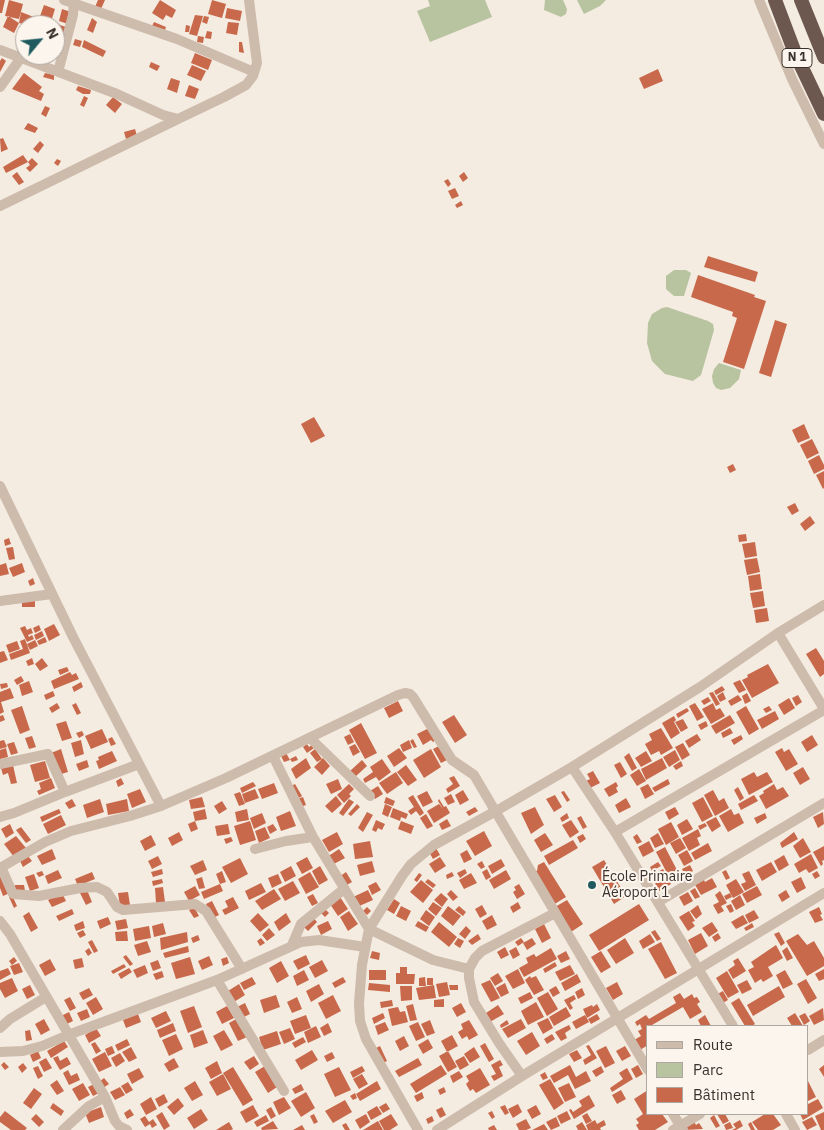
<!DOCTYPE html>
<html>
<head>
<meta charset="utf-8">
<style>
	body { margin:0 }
	#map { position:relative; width:824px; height:1130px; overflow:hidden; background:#f4ebe1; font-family:"IBM Plex Sans",sans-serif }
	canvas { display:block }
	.legend { position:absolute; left:646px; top:1025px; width:162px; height:90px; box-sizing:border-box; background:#fbf5ee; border:1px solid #aea6a0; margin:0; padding:6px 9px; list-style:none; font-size:15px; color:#3b302b }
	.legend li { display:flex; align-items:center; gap:10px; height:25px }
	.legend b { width:25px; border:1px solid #aea6a0 }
	.north { position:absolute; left:15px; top:15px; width:50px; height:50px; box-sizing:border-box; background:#fbf5ee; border:1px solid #aea6a0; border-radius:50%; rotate:62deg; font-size:14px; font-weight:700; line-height:20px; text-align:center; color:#3b302b }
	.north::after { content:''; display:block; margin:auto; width:18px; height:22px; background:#1f5a5e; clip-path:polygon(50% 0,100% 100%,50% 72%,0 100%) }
</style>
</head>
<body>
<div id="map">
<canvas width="824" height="1130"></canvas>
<ul class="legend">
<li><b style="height:6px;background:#cdbbac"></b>Route</li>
<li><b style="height:14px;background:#b8c4a0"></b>Parc</li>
<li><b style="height:14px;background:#c8694b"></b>Bâtiment</li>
</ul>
<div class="north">N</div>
</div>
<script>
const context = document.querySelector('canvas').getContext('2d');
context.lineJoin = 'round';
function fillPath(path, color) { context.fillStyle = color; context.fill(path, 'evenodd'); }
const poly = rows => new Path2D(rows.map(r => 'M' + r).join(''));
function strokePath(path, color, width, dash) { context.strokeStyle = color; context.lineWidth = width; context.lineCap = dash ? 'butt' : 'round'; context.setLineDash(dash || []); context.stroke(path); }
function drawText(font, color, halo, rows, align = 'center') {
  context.font = font + ' "IBM Plex Sans",sans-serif'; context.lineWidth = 4; context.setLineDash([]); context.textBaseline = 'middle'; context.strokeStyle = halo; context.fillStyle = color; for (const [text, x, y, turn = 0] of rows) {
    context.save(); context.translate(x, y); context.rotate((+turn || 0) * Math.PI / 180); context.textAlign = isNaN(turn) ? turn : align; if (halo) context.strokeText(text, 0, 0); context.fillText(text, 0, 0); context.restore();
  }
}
fillPath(poly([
	[428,0,485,0,492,17,430,42,417,11,430,6],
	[545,0,563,0,567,9,566,14,561,17,544,10],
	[577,0,606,0,600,6,584,14],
	[674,270,686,270,691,273,684,296,674,296,666,289,666,276],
	[667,307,708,321,713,324,714,330,701,375,693,381,665,374,652,361,647,343,648,323,652,314,662,308],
	[719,363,741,370,739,379,730,388,721,390,716,388,713,383,712,376,714,369]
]), '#b8c4a0');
fillPath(poly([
	[0,0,5,0,2,13,0,13],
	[9,0,23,4,19,19,5,16],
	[98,0,105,0,101,9,95,7],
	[160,0,176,10,172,18,166,15,163,20,152,13],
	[212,0,226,4,222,18,208,14],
	[44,5,55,9,50,25,25,25,25,42,17,39,23,24,19,23,21,12,39,19],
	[227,8,242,11,240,21,225,18],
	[62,9,71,12,68,24,59,21],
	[195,15,203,16,197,36,189,34],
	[8,16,19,23,14,33,3,27],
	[204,16,209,17,207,24,202,22],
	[92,18,97,22,93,33,87,30],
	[154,22,166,27,164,33,151,28],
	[228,22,239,23,237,35,226,33],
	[57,24,69,28,66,38,55,35],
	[186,25,190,26,189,32,185,32],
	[207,31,212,32,211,39,205,38],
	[198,36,204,37,203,43,197,42],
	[55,37,62,40,56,59,44,55,55,55],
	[75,39,82,41,80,47,73,45],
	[84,40,106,51,103,57,82,47],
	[239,42,242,42,244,53,239,52],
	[195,53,212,60,208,70,191,63],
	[2,58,6,61,0,72,0,61],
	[151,62,160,66,157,71,149,67],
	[192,65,206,71,201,81,187,75],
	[658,69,663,81,644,89,639,78],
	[24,73,42,87,39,91,44,94,41,101,12,89],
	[45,73,54,75,54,80,43,77],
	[171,78,180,81,177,93,167,89],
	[189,85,199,89,195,99,185,96],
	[78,86,91,90,90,94,83,94,76,90],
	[84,96,88,98,84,107,80,105],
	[113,97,122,104,115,113,106,105],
	[45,106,50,108,46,117,41,114],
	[28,123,38,128,35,133,24,129],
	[135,129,137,136,126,139,124,132],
	[3,138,8,149,1,152,0,139],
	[40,141,44,145,38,153,33,149],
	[23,155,28,162,6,173,3,167],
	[32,158,38,164,30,172,26,168,30,165,28,162],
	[57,159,61,161,58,166,54,163],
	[17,172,24,182,19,185,12,176],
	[464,172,468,178,463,182,459,176],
	[448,179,451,184,448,187,444,181],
	[455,188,459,196,452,199,448,191],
	[461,201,463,205,457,208,455,205],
	[708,256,758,272,755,282,704,267],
	[698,275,755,295,754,297,766,301,744,369,723,362,737,318,732,316,733,312,691,297],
	[775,320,787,324,771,377,759,373],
	[314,417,325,436,311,443,301,424],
	[804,424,810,438,798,443,792,430],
	[812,439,819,453,807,459,800,445],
	[819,455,824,465,824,469,814,474,808,461],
	[733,464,736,470,730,473,727,467],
	[824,471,824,488,823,489,816,475],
	[795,503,799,511,792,515,787,507],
	[810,516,815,523,805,531,800,524],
	[746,534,747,541,739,542,738,535],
	[9,538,11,544,5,546,4,540],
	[755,542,757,556,745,558,742,544],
	[13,547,15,559,9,560,6,548],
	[757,558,760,572,747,575,744,560],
	[6,563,9,574,0,576,0,565],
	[22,563,25,572,13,577,9,568],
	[760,574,762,589,750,591,748,576],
	[33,578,35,584,30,586,28,581],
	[763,591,765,606,753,608,750,593],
	[22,601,35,601,35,607,22,607],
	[767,608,769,621,756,623,754,610],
	[54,624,60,635,49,641,44,629],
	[39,625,41,630,35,633,33,628],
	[25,626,27,630,31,628,33,633,28,635,29,637,32,635,34,639,27,642,20,628],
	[42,631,44,636,36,640,34,635],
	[45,637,47,642,39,645,37,641],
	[25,639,30,653,11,660,9,654,23,649,20,641],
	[35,640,38,646,30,650,27,644],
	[17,641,20,649,9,653,6,645],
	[816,648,824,661,824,674,820,677,806,654],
	[4,651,8,660,0,663,0,652],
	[32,658,34,664,28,666,26,661],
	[42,658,48,666,40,671,35,664],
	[768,664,779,683,752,698,742,680,748,677,747,675],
	[67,667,69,671,60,675,58,670],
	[70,672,72,675,76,673,79,679,54,689,51,681],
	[21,676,24,681,17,685,14,680],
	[740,680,746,690,739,693,733,683],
	[29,681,33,692,22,696,19,685],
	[81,682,83,687,74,692,72,687],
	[7,683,8,687,1,689,0,684],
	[722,686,725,690,716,695,714,691],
	[10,688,14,698,1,702,4,712,0,714,0,692],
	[53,691,55,696,46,700,44,695],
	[713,692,720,704,716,706,709,693],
	[723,692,726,699,720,702,717,696],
	[747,693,751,701,745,704,742,696],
	[738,695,742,700,731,706,728,701],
	[798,695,802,702,796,706,792,698],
	[708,697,711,701,704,705,701,701],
	[789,698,795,708,784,715,778,705],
	[398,701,403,711,389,718,384,708],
	[57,703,60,708,52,713,49,708],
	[76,703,81,713,77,715,72,705],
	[695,703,704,717,697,721,689,706],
	[713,703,716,710,720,708,725,716,711,724,702,709],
	[22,706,30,730,20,734,11,710],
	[746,706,759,729,749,735,736,712],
	[769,706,772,710,766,713,763,709],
	[687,708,689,711,678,718,676,714],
	[775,711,779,719,762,729,757,720],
	[3,715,5,720,0,722,0,716],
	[454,715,467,735,455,743,442,722],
	[730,715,735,723,716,734,711,726],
	[674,716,676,720,674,722,680,733,671,739,662,723],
	[683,719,688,728,681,732,675,722],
	[66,721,72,738,62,741,56,724],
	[706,721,708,726,701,730,698,725],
	[361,723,377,753,365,759,349,730],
	[431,727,437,739,433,742,431,740,423,745,417,734],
	[661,728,673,748,661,755,659,751,651,755,645,744,652,740,649,734],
	[730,728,733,733,723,738,721,733],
	[102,729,108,742,91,749,85,736],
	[82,731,84,735,79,738,76,733],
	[350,734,354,742,348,745,344,737],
	[697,734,701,740,689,748,685,741],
	[741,735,743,739,734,745,731,740],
	[812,735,818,745,807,752,801,742],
	[32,736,36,747,29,749,25,738],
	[112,737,116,744,111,746,108,739],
	[413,739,417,747,414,748,410,741],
	[4,740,7,747,0,749,0,741],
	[81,740,84,754,75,757,71,743],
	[409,740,412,748,403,752,400,745],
	[14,742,18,753,11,755,7,744],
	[683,743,690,755,682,760,675,747],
	[307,744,309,747,312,745,314,748,307,753,303,747],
	[355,744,360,752,353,756,349,747],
	[439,746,447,760,441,763,433,749],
	[6,748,8,757,0,759,0,750],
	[399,748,407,758,394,767,387,756],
	[782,748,784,752,789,749,798,764,786,771,775,752],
	[61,749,68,772,58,775,51,753],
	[315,749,322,759,317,762,310,753],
	[431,749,441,767,424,778,413,760],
	[675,750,680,760,669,767,663,757],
	[112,751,117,761,99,769,96,761,99,760,98,757],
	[646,751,652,761,641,767,635,758],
	[286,753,290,760,284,762,281,756],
	[629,753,637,768,632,771,624,757],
	[296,756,298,760,292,762,290,759],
	[306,758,311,768,296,779,291,769],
	[323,758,330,766,322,775,314,767],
	[662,758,667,768,646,780,641,769],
	[382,759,391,772,379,781,376,777,365,783,363,779,373,772,370,767],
	[87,760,89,767,79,771,76,764],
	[362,760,367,766,355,777,350,771],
	[45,761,50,778,35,782,30,765],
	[681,761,683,766,676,770,673,766],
	[620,762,627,774,621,778,614,765],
	[13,765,17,783,11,784,8,773,3,775,1,768],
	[406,765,417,780,408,786,397,772],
	[803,767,810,779,800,785,793,773],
	[639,769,646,781,637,786,630,775],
	[593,771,600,783,590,788,586,781,590,779,587,774],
	[396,772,403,783,387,794,379,783],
	[754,772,757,777,767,772,773,782,749,795,741,779],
	[454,776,460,786,448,793,446,789,453,784,449,778],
	[51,778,55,788,39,795,37,791,41,789,39,783],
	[121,778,124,784,118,787,116,781],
	[338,779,342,789,331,794,326,784],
	[668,779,670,784,655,792,652,788],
	[253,782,256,786,242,793,240,788],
	[616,782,618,786,616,788,618,792,609,797,604,789],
	[274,783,278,793,262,799,258,789],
	[295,784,302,796,297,799,290,787],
	[349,784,354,789,349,794,351,796,344,803,337,795],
	[648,784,654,794,645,799,640,788],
	[774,784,777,790,783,787,789,796,766,809,759,796,764,793,763,791],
	[378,786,383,794,375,799,370,791],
	[738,787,744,798,740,801,734,790],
	[140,789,146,802,132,808,127,794],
	[255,789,259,798,245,803,242,794],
	[463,790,469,800,460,805,455,795],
	[713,790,719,801,724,798,729,808,715,816,704,795],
	[427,791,433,802,423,807,417,796],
	[564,791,570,800,567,802,561,792],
	[240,792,245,804,239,806,234,794],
	[451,794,455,802,448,805,444,798],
	[413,795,424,813,420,816,416,811,411,815,408,811,414,807,408,798],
	[555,795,562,807,554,812,546,799],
	[754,795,758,801,741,810,738,804],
	[336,796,342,804,332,813,325,806],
	[202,797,205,807,191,809,189,800],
	[303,797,306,805,300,807,297,799],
	[386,797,395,801,393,806,384,803],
	[703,797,713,816,702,822,692,803],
	[626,798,631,807,619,813,615,805],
	[72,799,76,806,69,809,65,803],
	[100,799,104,812,87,818,83,805],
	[127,799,129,811,108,815,106,804],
	[349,799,354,802,343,816,339,813],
	[439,799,444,807,446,806,450,813,434,823,427,811,439,804,443,809,438,801],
	[222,801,227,809,219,814,214,806],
	[357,804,360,807,351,816,348,814],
	[385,804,392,807,388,817,382,814],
	[475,807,478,811,469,816,466,812],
	[535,807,544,825,531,834,521,813],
	[675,807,679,814,669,820,665,812],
	[393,808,408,814,406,819,401,817,400,821,390,817],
	[59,809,61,813,42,822,40,817],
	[205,809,207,819,195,821,193,812],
	[247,809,249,820,237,822,235,812],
	[731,809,734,815,739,813,744,823,728,832,719,816],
	[290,811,296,826,281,831,276,817],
	[367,812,373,815,363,832,358,828],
	[823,812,824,824,818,828,813,817],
	[262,813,266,823,254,829,250,818],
	[567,813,569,818,562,822,560,818],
	[765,813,767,818,757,824,754,818],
	[426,814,433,826,427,829,420,818],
	[61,815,66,825,48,834,43,824],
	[581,816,587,827,583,829,577,818],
	[716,817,721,826,712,832,706,822],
	[447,819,451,826,442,830,439,824],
	[687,819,693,829,682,835,677,825],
	[376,820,385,824,382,830,378,828,376,832,372,830],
	[571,820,579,832,570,838,562,825],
	[195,821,198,829,191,832,188,824],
	[250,821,256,840,240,845,234,826],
	[401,821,414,826,411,834,398,829],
	[671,822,679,837,666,845,658,829],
	[705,823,707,826,700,830,698,826],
	[10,824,14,833,6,838,1,829],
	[228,824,230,834,217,836,215,826],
	[273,824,277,830,270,834,267,827],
	[21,827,31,840,26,843,16,830],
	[265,827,270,838,259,843,255,831],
	[698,829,701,836,697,838,700,845,689,851,682,838],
	[484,831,492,846,475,856,466,841],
	[179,832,183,840,172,846,168,838],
	[337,832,343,844,329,852,322,840],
	[794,832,798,839,782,848,780,843],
	[545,833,553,845,541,852,534,840],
	[658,833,664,844,655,848,650,838],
	[583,834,586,839,580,843,577,837],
	[637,834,642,842,637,844,633,837],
	[151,835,156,845,145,851,140,841],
	[16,836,26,848,14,857,4,844],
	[231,837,233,841,226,844,224,839],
	[680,838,686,848,676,854,670,843],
	[803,838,811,852,800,858,793,846],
	[573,840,578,848,549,865,544,856],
	[370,841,373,857,355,859,353,844],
	[649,841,654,851,643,857,638,847],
	[708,843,712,851,695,860,691,853],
	[824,846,824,860,822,861,823,864,821,866,813,852],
	[665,847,677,870,668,875,656,852],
	[436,848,440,855,433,859,429,852],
	[52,849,56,859,42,865,37,856],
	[339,849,345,858,332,865,327,857],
	[467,850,472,859,464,863,460,854],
	[687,850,693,861,684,866,678,855],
	[811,854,818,868,809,873,806,869,799,873,794,864],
	[784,855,789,865,779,871,774,861],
	[28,856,32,861,23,867,20,861],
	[158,856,162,864,152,869,148,861],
	[307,857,313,868,302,874,296,863],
	[440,857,446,866,435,873,429,864],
	[240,858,248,874,231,883,222,867],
	[501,859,505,866,492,874,488,866],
	[203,860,207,870,195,875,190,866],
	[604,860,626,896,614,904,592,867],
	[372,861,375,872,360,876,357,865],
	[482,861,485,867,481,869,477,864],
	[544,862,566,897,553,905,532,870,537,871,538,865],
	[658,862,661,866,652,871,650,867],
	[771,862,777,872,762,881,756,870],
	[690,865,693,871,685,875,682,869],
	[291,866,296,876,285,882,280,872],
	[320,866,328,880,319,885,312,871],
	[0,869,10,893,3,896,0,888],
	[162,869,163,874,153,877,151,872],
	[465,869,467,873,460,878,457,873],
	[487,869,491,877,486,880,482,872],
	[663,869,671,884,659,891,655,883,658,882,654,874],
	[58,870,62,878,48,884,45,876],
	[506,870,511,879,494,889,489,880],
	[726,870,730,878,726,880,722,872],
	[42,871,44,875,39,877,36,873],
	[222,871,226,882,220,884,216,874],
	[749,871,756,885,745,891,741,884,746,882,742,874],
	[817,871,820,876,815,879,812,874],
	[92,872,95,879,78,886,75,879],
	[310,872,319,887,306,894,298,879],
	[346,872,352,882,345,886,339,877],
	[452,872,454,876,447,879,446,875],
	[419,873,422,875,417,882,414,880],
	[471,873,477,883,464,889,459,880],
	[34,874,39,888,30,891,25,877],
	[278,874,282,883,272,888,268,878],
	[202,877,205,888,199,889,196,879],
	[801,877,806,888,797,893,791,882],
	[703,878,705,882,712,878,717,887,701,895,694,883],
	[162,879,163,883,153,886,152,881],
	[428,879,436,885,433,888,425,882],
	[736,879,744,892,733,898,726,885],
	[421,880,433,890,423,903,410,892],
	[293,881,300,893,285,901,278,889],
	[376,882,381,890,372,895,368,886],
	[261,883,266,892,249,900,245,891],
	[220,884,223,891,204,899,201,892],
	[519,884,525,894,517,899,513,892,516,890,514,887],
	[15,885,24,885,25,891,15,892],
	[195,886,200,895,189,901,184,892],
	[757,886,762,895,747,903,742,894],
	[163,887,165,902,156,903,155,888],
	[695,888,700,897,695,899,690,891],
	[274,889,281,899,262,910,255,901],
	[87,890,92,902,86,905,80,893],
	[368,890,373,900,357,907,353,897],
	[451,890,458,897,453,901,447,894],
	[786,890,790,897,782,902,778,895],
	[720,891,727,903,721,906,724,911,718,914,713,905,719,902,715,895],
	[128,892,130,905,120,906,118,893],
	[688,892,693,901,684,906,679,897],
	[62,893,66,901,52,907,48,900],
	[441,893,448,899,442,907,434,900],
	[730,893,732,897,726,900,724,896],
	[313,894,318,903,312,906,307,897],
	[12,895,17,906,14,908,9,897],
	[740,895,745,905,736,910,731,901],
	[233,897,239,908,225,915,222,910,228,907,225,901],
	[340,897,348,909,338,916,330,904],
	[394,899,400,903,394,914,387,910],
	[567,900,583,924,571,932,555,907],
	[212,901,219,915,213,918,206,904],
	[433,902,442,908,436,916,428,909],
	[518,902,521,908,513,913,510,907],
	[639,904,649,920,599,951,589,935],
	[731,904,734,911,730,913,726,906],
	[482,905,487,914,480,918,475,909],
	[698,905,702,914,696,919,690,911],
	[401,906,411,911,406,921,396,916],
	[448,906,461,916,453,926,441,916],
	[459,906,466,912,463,916,455,910],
	[194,907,199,916,194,918,189,910],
	[323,907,329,913,325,917,319,911],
	[367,907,371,911,367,915,363,911],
	[819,907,822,914,820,915,823,920,815,923,809,912],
	[72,909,74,914,59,921,56,916],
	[426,910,435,917,429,926,420,919],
	[754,910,759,918,749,923,745,915],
	[349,911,358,924,348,931,340,917],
	[689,911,695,921,692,922,695,926,688,931,679,917],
	[29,912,38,928,31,932,23,916],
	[258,913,269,925,260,932,250,921],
	[286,913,291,922,279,931,274,922],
	[492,915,497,925,487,930,482,921],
	[743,915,748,923,736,929,731,922],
	[108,917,111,924,100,929,97,921],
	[313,917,317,922,308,931,303,926],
	[126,919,128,928,117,930,115,921],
	[83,921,85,928,76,931,74,925],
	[328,921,332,929,321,935,317,926],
	[418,921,429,927,426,932,415,926],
	[439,922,457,937,449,947,431,932],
	[712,922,718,931,709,937,702,928],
	[163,923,166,934,154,937,152,926],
	[752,923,754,927,746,931,744,928],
	[544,924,551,938,542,943,535,929],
	[149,926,151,938,135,941,133,929],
	[466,926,471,931,465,939,459,934],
	[269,928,275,935,267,941,262,935],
	[83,930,86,935,80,938,77,933],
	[655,930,661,939,657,941,651,932],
	[127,931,128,941,116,941,115,932],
	[187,932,188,942,161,950,160,938],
	[779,932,785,943,781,946,774,934],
	[701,933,708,946,695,954,688,940],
	[718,933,721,938,715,942,712,937],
	[478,934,481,939,472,945,468,941],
	[650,934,655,942,643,949,639,941],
	[798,934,807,945,814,941,824,958,824,966,807,976,786,941],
	[198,935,200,940,193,943,191,938],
	[261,938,265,943,260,946,257,941],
	[458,938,464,941,460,948,454,944],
	[521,938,524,942,518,946,515,942],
	[532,938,536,944,527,950,523,943],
	[625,938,634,953,616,964,607,950],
	[92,940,98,951,94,953,88,942],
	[147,941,151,952,138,956,134,945],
	[661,942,677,973,665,979,648,949],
	[776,945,783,958,768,967,773,976,763,982,761,979,755,983,748,970,754,967,751,962],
	[188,946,189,952,165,958,163,953],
	[505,947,509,955,501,959,497,952],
	[516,947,520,955,513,959,509,951],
	[787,947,793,958,787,961,782,951],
	[89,948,92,953,88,956,85,951],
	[551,948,557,959,524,977,519,968,528,963,526,958,534,954,536,957],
	[372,951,380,953,379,960,370,958],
	[566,951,570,959,561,963,557,956],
	[601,951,611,967,601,973,591,957],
	[126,955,133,964,130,966,123,957],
	[306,955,310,964,298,970,293,961],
	[209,956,213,965,202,970,198,961],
	[14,957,17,961,12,965,9,961],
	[190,957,195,974,176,979,171,963],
	[227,957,229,963,223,966,221,959],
	[82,958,84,967,75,969,73,960],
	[738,958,746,971,733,979,728,970,735,965,733,961],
	[50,959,56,970,45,976,39,965],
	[158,960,161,968,153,971,150,963],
	[322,960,328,971,315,978,309,967],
	[281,961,289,976,277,983,269,968],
	[555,962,557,966,545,973,543,969],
	[19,963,23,972,14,975,10,966],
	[124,964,126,967,113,974,111,971],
	[145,965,148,973,137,978,133,970],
	[570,965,575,974,560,981,555,972],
	[400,967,407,967,407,974,415,974,414,984,396,984,396,973,400,973],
	[8,968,11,974,0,980,0,971],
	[129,968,132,972,121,979,118,974],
	[518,969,525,983,513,989,505,976],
	[824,969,824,979,819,981,815,974],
	[304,970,309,980,297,986,293,976],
	[369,970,386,970,386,980,369,980],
	[785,970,793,984,783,989,776,975],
	[162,971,164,977,156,980,153,974],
	[727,971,739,992,728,998,716,978],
	[498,973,503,981,495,986,490,978],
	[577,974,581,982,565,991,561,983],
	[530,976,531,978,536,976,544,990,534,995,525,980],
	[252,977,256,984,244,990,240,983],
	[343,977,346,982,335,988,332,983],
	[425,977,426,986,419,986,419,978],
	[12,978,18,991,5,998,0,989,0,983],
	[427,978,433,978,433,985,427,985],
	[806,979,817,998,808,1004,797,984],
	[490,980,500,998,491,1002,481,984],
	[747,980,752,989,742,994,737,985],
	[447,982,450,995,439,997,436,984],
	[617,982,623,994,613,1000,606,988],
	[369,983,390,985,390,992,368,990],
	[505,983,509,993,501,997,496,988],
	[239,984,245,995,234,1002,228,991],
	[319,984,324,994,311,1002,306,991],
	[30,985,35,995,27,999,22,989],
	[434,985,436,998,419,1000,416,988],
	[449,985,458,985,458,990,450,990],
	[400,986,412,986,412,1000,401,1001],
	[556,986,560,993,553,997,549,990],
	[779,986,785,997,753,1016,747,1005],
	[89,988,93,995,83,1000,79,993],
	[582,988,585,995,578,999,575,992],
	[723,991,728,1000,721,1004,716,995],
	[530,992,533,998,521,1004,518,998],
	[548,992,558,1009,547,1016,537,998],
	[680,993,684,999,692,994,694,998,697,997,700,1002,697,1004,702,1012,690,1019,683,1007,652,1025,653,1026,648,1026,648,1045,640,1050,634,1040,641,1036,638,1031,642,1029,640,1024,637,1026,635,1022,646,1015,649,1019,676,1003,673,997],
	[276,995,280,1007,264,1013,260,1000],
	[333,995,341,1011,326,1019,318,1003],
	[574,995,576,999,570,1003,573,1008,570,1010,564,1000],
	[70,997,76,1008,70,1011,64,1000],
	[96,997,103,1009,93,1015,86,1003],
	[297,997,302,1009,292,1013,287,1002],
	[739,998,755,1024,752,1026,745,1026,731,1003],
	[444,999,444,1007,434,1007,434,1000],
	[392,1000,393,1006,381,1008,380,1002],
	[536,1002,544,1017,528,1025,521,1011],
	[245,1003,250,1014,242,1018,237,1007],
	[461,1003,466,1012,457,1017,452,1008],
	[413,1004,417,1020,410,1021,406,1006],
	[597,1004,600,1010,587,1018,583,1009,592,1005,593,1007],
	[498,1005,504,1014,488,1023,483,1015],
	[194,1006,202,1027,188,1033,180,1011],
	[227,1006,234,1018,222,1024,216,1012],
	[398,1007,400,1012,405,1011,408,1022,392,1026,388,1009],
	[566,1007,571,1016,554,1026,549,1017],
	[823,1008,824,1020,814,1025,809,1016],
	[87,1009,90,1017,81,1021,77,1013],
	[166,1011,171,1021,156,1028,151,1018],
	[69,1012,73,1021,65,1025,61,1016],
	[383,1013,385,1018,374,1024,372,1018],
	[795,1013,803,1026,792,1026,787,1018],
	[805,1013,810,1021,804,1025,799,1016],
	[138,1014,141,1022,126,1028,123,1020],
	[597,1014,600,1019,591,1024,588,1019],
	[306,1015,311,1028,295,1034,290,1021],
	[585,1015,589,1022,576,1029,572,1022],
	[705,1015,711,1026,701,1026,698,1020],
	[238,1018,247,1037,238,1041,229,1023],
	[548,1018,553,1028,543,1034,537,1023],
	[44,1019,50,1030,41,1035,35,1024],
	[521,1019,526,1028,508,1038,502,1029],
	[430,1020,435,1033,427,1036,421,1024],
	[469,1020,478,1035,469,1040,467,1036,462,1039,458,1032,463,1029,461,1024],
	[507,1020,509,1024,501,1028,500,1025],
	[385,1022,389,1030,378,1035,375,1026],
	[418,1022,425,1037,416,1041,409,1026],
	[173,1023,176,1031,160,1038,157,1030],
	[328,1023,332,1032,324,1036,320,1028],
	[569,1025,571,1029,565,1033,567,1038,561,1041,555,1032],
	[316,1026,321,1037,308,1043,304,1032],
	[96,1028,101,1036,89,1043,85,1035],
	[290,1028,295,1039,284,1044,279,1032],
	[30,1030,32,1040,26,1041,25,1031],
	[203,1030,208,1043,194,1048,190,1035],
	[224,1030,233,1045,221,1051,213,1036],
	[277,1031,281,1044,263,1050,259,1037],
	[532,1032,540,1046,526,1055,517,1041],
	[176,1034,183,1049,169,1056,162,1040],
	[552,1034,555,1039,547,1044,544,1039],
	[452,1035,458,1046,447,1052,441,1041],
	[404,1036,409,1046,400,1051,395,1041],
	[303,1037,306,1042,295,1048,292,1043],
	[127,1039,130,1045,118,1051,115,1045],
	[428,1039,433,1048,423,1054,418,1045],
	[64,1041,68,1047,51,1058,47,1051],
	[95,1042,101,1051,96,1054,91,1044],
	[485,1043,494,1059,489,1062,480,1046],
	[589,1045,597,1058,585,1065,583,1060,591,1055,586,1046],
	[112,1046,115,1053,108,1056,105,1049],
	[380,1046,387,1061,381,1064,374,1049],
	[606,1046,615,1063,605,1068,596,1051],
	[625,1046,631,1056,622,1061,616,1051],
	[131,1047,137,1058,129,1062,122,1052],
	[474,1047,480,1057,470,1063,464,1054],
	[312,1050,318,1060,301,1070,295,1060],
	[577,1050,582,1058,574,1062,569,1054],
	[38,1051,41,1058,33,1062,30,1055],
	[448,1051,457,1067,448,1072,439,1056],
	[105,1052,112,1066,99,1072,92,1059],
	[332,1052,335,1058,327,1062,324,1056],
	[120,1053,125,1061,116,1067,111,1058],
	[58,1056,60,1061,67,1057,71,1064,60,1070,53,1058],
	[254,1056,259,1064,250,1070,244,1062],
	[464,1056,469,1065,460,1070,455,1061],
	[46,1058,52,1068,44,1072,39,1062],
	[174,1058,179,1067,169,1072,164,1064],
	[418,1058,422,1065,399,1077,395,1071],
	[500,1060,503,1065,499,1067,503,1076,494,1081,491,1076,496,1074,491,1065],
	[217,1061,222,1073,211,1079,205,1068],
	[4,1062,9,1067,5,1070,1,1065],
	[23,1063,27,1068,22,1073,18,1067],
	[441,1065,447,1074,416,1093,410,1084],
	[570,1065,576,1077,586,1071,591,1081,575,1089,568,1075,554,1083,550,1076],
	[638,1065,643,1074,636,1078,631,1069],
	[824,1065,824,1077,819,1069],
	[38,1066,43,1076,38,1079,33,1068],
	[265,1066,277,1087,268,1093,255,1072],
	[362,1066,365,1071,353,1078,350,1072],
	[601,1066,604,1072,596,1077,592,1071],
	[233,1067,253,1100,243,1106,223,1073],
	[339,1067,351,1090,335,1097,324,1074],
	[139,1068,144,1077,132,1084,127,1074],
	[480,1068,490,1085,476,1093,473,1089,470,1091,466,1084,469,1081,466,1076],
	[627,1068,633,1079,612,1092,610,1088,623,1079,619,1073],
	[68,1070,71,1076,77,1073,80,1080,69,1085,63,1073],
	[459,1071,463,1077,453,1083,450,1076],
	[545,1072,548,1078,543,1080,540,1075],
	[223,1074,231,1089,217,1096,209,1082],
	[362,1074,368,1084,359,1089,353,1079],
	[104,1078,109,1084,103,1088,99,1082],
	[550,1079,564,1103,554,1110,539,1085],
	[57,1080,64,1091,57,1095,50,1085],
	[195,1081,203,1095,192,1101,184,1088],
	[377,1081,381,1089,360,1101,356,1094],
	[808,1081,816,1097,808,1101],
	[128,1082,133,1090,126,1094,121,1086],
	[83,1083,90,1095,79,1101,72,1089],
	[569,1083,576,1097,565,1102,558,1088],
	[94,1084,99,1093,93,1096,88,1087],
	[301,1084,304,1090,295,1094,292,1089],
	[120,1087,125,1095,115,1100,110,1092],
	[444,1087,446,1092,440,1095,438,1090],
	[34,1088,42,1094,31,1109,23,1103],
	[621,1090,626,1099,617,1104,612,1095],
	[648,1090,648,1114,662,1114,668,1122,655,1130,639,1130,636,1125,639,1123,636,1119,643,1114,634,1099],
	[306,1092,315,1108,301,1117,291,1101],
	[422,1092,424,1098,417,1102,414,1096],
	[355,1093,357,1098,353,1100,350,1096],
	[164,1094,168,1102,159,1107,155,1099],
	[589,1095,595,1106,574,1119,569,1110,571,1109,573,1112,582,1106,579,1101],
	[151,1097,157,1109,146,1115,140,1104],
	[284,1097,291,1108,279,1115,273,1102],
	[178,1098,184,1106,174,1115,167,1107],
	[818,1099,823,1108,803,1120,800,1114,808,1114,808,1104],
	[345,1100,352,1112,333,1123,325,1111],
	[53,1103,64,1111,61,1116,50,1108],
	[386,1103,390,1109,383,1113,379,1107],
	[518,1104,522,1112,513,1118,508,1109],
	[253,1105,259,1116,246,1123,240,1112],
	[505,1105,509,1113,505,1115,500,1107],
	[536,1105,541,1114,532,1119,527,1110],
	[377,1106,382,1114,371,1120,367,1112],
	[101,1107,104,1117,89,1123,85,1113],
	[271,1107,276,1116,271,1119,266,1110],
	[442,1107,446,1115,440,1118,436,1110],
	[130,1109,134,1115,127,1119,124,1113],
	[201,1109,208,1120,194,1129,187,1118],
	[5,1111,27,1128,25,1130,11,1130,0,1122,0,1117],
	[492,1111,495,1117,492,1119,488,1113],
	[567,1111,571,1119,561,1124,557,1116],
	[162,1112,170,1126,164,1130,156,1116],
	[824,1112,824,1130,821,1130,815,1116],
	[587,1113,592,1121,586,1124,582,1116],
	[36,1114,44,1122,39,1127,31,1119],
	[314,1114,318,1122,314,1124,310,1116],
	[366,1114,370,1122,360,1129,355,1120],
	[391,1114,398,1125,390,1130,384,1130,379,1121],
	[717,1114,725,1114,729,1121,723,1124],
	[765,1114,773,1114,781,1125,773,1130,758,1130,752,1122],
	[266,1115,269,1121,257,1127,254,1122],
	[714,1115,720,1126,716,1128,710,1118],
	[145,1116,149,1122,153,1119,157,1125,152,1128,150,1124,145,1127,140,1119],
	[432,1116,434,1121,428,1124,426,1119],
	[556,1117,560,1126,551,1130,546,1122],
	[812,1117,817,1125,807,1130,802,1122],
	[526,1119,531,1128,526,1130,519,1130,516,1124],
	[595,1120,597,1124,604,1120,606,1125,600,1128,601,1130,588,1130,586,1125],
	[693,1120,696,1125,699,1123,703,1129,684,1130],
	[740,1120,743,1126,736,1130,732,1130,736,1128,733,1124],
	[273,1121,278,1129,262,1130,261,1128],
	[378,1121,383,1130,363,1130],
	[229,1122,233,1129,231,1130,216,1130],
	[582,1122,587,1130,578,1130,576,1126],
	[730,1122,733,1128,726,1130,724,1125],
	[751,1122,755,1130,751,1130,748,1124],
	[346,1123,350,1130,345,1130,342,1125],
	[544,1124,548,1130,532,1130],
	[302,1125,305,1130,293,1130],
	[494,1125,497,1130,489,1130,488,1128]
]), '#c8694b');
strokePath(poly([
	[64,0,177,39,254,72],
	[759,0,792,79,824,144],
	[0,50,117,94,163,115,178,119,224,97,246,85,253,76,257,63,249,0],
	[58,72,73,15,74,0],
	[0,87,20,59],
	[0,206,178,119],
	[0,486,73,637,161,806],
	[0,601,52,594],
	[778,633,824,709],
	[310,738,370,796],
	[273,756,313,837,369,929,433,960,469,969],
	[0,764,48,754,65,792],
	[572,767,615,832,733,1026],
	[0,817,14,813,65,792,139,764],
	[615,832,824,710],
	[255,849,286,841,313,837],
	[1,867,13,894,39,896,80,888,97,887,107,892,117,907,123,910,195,904,206,911,242,969],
	[0,868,45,842,71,831,130,816,161,806,226,778,398,695,405,693,410,694,413,697,452,760,474,775,648,1070],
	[658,902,824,803],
	[0,921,10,934,105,1097,115,1121,119,1126,127,1130],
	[292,945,301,924,344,889],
	[217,980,284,1091],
	[0,1028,10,1019,46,997],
	[808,1050,824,1040],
	[0,1052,23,1051,42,1046,68,1035,217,980,301,942,319,940,365,947],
	[522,1076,499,1043,474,1002,469,978,469,969,475,958,482,951,555,913],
	[673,1114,683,1130],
	[786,1114,795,1130],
	[63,1130,89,1106,105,1097],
	[418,1130,366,1039,360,1021,359,1003,362,965,369,929,402,876,411,864,434,845,496,811,572,767,700,687,778,633,824,605],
	[437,1130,522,1076,824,893],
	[673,1130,700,1114]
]), '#cdbbac', 10);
strokePath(poly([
	[775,0,795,53,824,114],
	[801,0,824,57]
]), '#6c584f', 14);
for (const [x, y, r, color] of [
	[592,885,5,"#1f5a5e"]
]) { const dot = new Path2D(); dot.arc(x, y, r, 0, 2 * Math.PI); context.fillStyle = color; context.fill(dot); strokePath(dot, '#fbf5ee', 2); }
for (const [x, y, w] of [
	[797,58,30]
]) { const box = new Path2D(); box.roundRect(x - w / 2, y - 9.5, w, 19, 4); context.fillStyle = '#fbf5ee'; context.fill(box); strokePath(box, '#3b302b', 1); }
drawText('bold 12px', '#3b302b', null, [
	["N 1",797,58]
]);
drawText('14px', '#3b302b', '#fbf5ee', [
	["École Primaire",602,877],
	["Aéroport 1",602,893]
], 'left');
</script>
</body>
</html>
